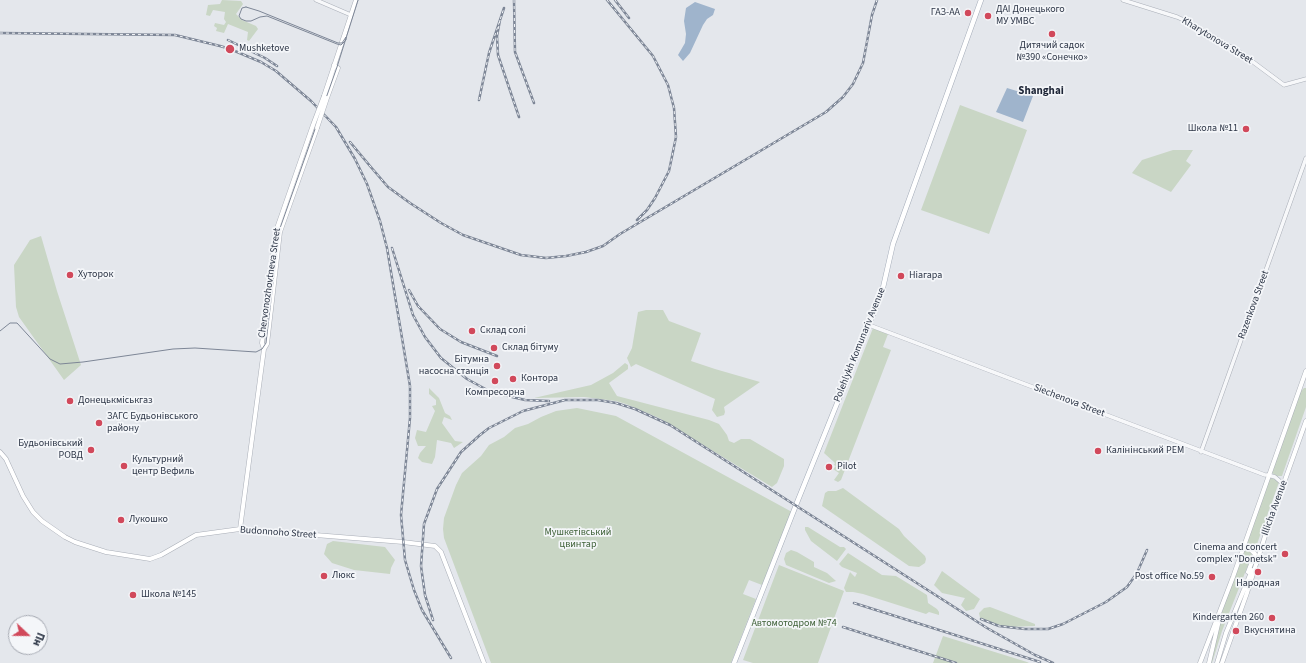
<!DOCTYPE html>
<html>
<head>
<meta charset="utf-8">
<style>
	body { margin:0 }
	#map { position:relative; width:1306px; height:663px; overflow:hidden; background:#e4e7ec; font-family:"Source Sans 3",sans-serif }
	canvas { display:block }
	.north { position:absolute; left:8px; top:615px; width:40px; height:40px; box-sizing:border-box; background:#f4f6f9; border:1px solid #a4a8b1; border-radius:50%; rotate:112deg; font-size:11px; font-weight:700; line-height:16px; text-align:center; color:#2b3445 }
	.north::after { content:''; display:block; margin:auto; width:14px; height:18px; background:#d1495b; clip-path:polygon(50% 0,100% 100%,50% 72%,0 100%) }
</style>
</head>
<body>
<div id="map">
<canvas width="1306" height="663"></canvas>
<div class="north">Пн</div>
</div>
<script>
const context = document.querySelector('canvas').getContext('2d');
context.lineJoin = 'round';
function fillPath(path, color) { context.fillStyle = color; context.fill(path, 'evenodd'); }
const poly = rows => new Path2D(rows.map(r => 'M' + r).join(''));
function strokePath(path, color, width, dash) { context.strokeStyle = color; context.lineWidth = width; context.lineCap = dash ? 'butt' : 'round'; context.setLineDash(dash || []); context.stroke(path); }
function drawText(font, color, halo, rows, align = 'center') {
  context.font = font + ' "Source Sans 3",sans-serif'; context.lineWidth = 3.5; context.setLineDash([]); context.textBaseline = 'middle'; context.strokeStyle = halo; context.fillStyle = color; for (const [text, x, y, turn = 0] of rows) {
    context.save(); context.translate(x, y); context.rotate((+turn || 0) * Math.PI / 180); context.textAlign = isNaN(turn) ? turn : align; if (halo) context.strokeText(text, 0, 0); context.fillText(text, 0, 0); context.restore();
  }
}
fillPath(poly([
	[222,0,241,1,243,4,236,14,242,20,256,26,258,29,249,41,247,40,248,32,228,24,224,33,216,31,217,28,214,26,215,23,224,25,226,22,224,19,225,12,213,10,210,16,206,15,208,5,220,4],
	[960,105,1027,130,989,234,921,210],
	[1173,150,1193,150,1186,161,1191,165,1171,192,1132,173,1142,160],
	[41,236,57,291,81,365,64,380,19,317,16,307,14,265,30,240],
	[646,310,663,310,669,321,701,333,691,361,715,369,760,382,724,407,725,412,724,415,717,417,712,410,715,399,636,364,631,367,627,358,632,348,638,312],
	[873,328,888,334,883,347,891,350,841,480,838,482,834,480,839,473,833,469,836,466,834,465,835,463,824,453],
	[625,363,628,365,628,369,609,383,617,396,709,420,719,424,727,435,729,441,734,443,741,439,750,439,784,459,784,466,777,483,772,487,659,418,626,404,616,401,584,397,534,398,591,385,613,373],
	[429,388,439,398,445,413,450,416,452,420,444,417,442,423,455,441,463,442,454,448,451,443,437,440,435,457,432,464,422,462,418,458,420,453,426,446,418,446,415,438,417,430,426,432,435,411,432,406,436,405,436,400,429,394],
	[1304,388,1306,388,1306,407,1283,473,1282,476,1277,476,1272,473,1300,392],
	[577,408,616,416,792,512,762,585,749,580,743,594,756,599,731,663,491,663,444,538,443,529,444,518,456,485,462,473,481,456,489,445,504,437,515,428,528,424,541,417,556,411],
	[1272,478,1279,482,1278,485,1257,544,1254,546,1251,546,1248,544,1248,540,1269,479],
	[843,488,899,529,904,536,925,556,926,559,925,563,919,567,909,566,822,506,825,493,828,491,836,491],
	[805,527,808,527,840,547,844,547,846,549,837,561,811,541,805,530],
	[333,541,385,547,395,560,391,568,390,574,354,570,332,563,324,554,327,544],
	[1247,549,1251,552,1252,555,1222,631,1212,663,1210,663,1223,607,1243,552],
	[791,550,797,552,814,562,814,567,827,573,836,581,829,583,786,565,784,559,786,553],
	[848,553,882,575,896,576,927,595,928,603,937,609,939,612,939,615,929,612,926,614,863,594,853,592,846,592,844,588,850,572,855,577,857,573,842,567,839,564],
	[779,565,844,591,818,663,753,663,743,660],
	[942,571,980,599,974,609,966,611,961,605,965,598,942,593,934,585],
	[990,607,1035,624,1035,626,1009,627,995,624,980,618,979,613,984,608],
	[943,636,1027,662,1029,663,933,663]
]), '#c9d6c5');
fillPath(poly([
	[695,2,715,9,713,15,707,19,703,25,690,53,683,61,678,55,685,43,686,34,684,21,686,8],
	[1007,88,1033,96,1023,122,996,112]
]), '#9fb4cc');
const tertiary = poly([
	[316,0,351,15],
	[1123,0,1177,17,1186,21,1241,53,1284,85,1306,79],
	[869,325,1265,475,1268,475,1275,477,1283,484],
	[1201,452,1306,158]
]);
const secondary = poly([
	[324,96,356,0],
	[327,98,338,68,334,65],
	[264,349,262,343,276,231,313,125],
	[0,452,6,459,23,496,33,512,42,521,65,537,75,542,106,552,150,559,161,555,196,535,240,529,403,542,435,546,441,552,484,663],
	[240,529,264,349,267,344,280,232,317,128],
	[1242,550,1246,548,1250,549,1255,554,1248,572],
	[1200,663,1233,577,1306,371],
	[1209,663,1220,616],
	[1217,663,1226,633,1252,570],
	[1222,663,1247,593,1265,536,1306,421]
]);
const primary = poly([
	[734,663,796,505,882,292,893,244,981,0]
]);
strokePath(tertiary, '#a9aeb7', 4.5);
strokePath(secondary, '#a9aeb7', 5);
strokePath(primary, '#a3abb8', 5.5);
strokePath(tertiary, '#f7f8fa', 3.5);
strokePath(secondary, '#fff', 4);
strokePath(primary, '#fff', 4.5);
strokePath(poly([
	[246,7,259,11,338,43,342,43,346,37,346,40,341,45,337,44,267,16,260,17,251,21,246,21,241,19,239,16,242,8,246,7],
	[0,331,10,323,17,323,50,359,60,364,83,362,173,349,195,348,256,352,262,349,266,343,279,231,337,67,358,0]
]), '#7d8696', 1);
const rail = poly([
	[514,0,515,52,534,103],
	[607,0,653,56,668,85,674,108,676,137,669,171,655,198,647,210,637,220],
	[615,0,629,18],
	[500,20,497,36,498,55,519,117],
	[0,33,175,35,220,46,230,49,261,62,276,71,311,101,336,127,355,159,367,184,380,221,387,248,410,386,410,418,401,515,405,560,414,590,422,610,451,658],
	[228,40,265,58,277,66],
	[479,100,489,53,504,8],
	[350,142,370,166,388,187,410,203,441,223,463,235,521,255,546,258,566,256,586,252,603,246,620,234,826,112,843,97,853,84,863,63,872,15,877,0],
	[392,248,413,315,425,337,441,358,467,379,491,392,525,400,549,401],
	[409,290,418,306,440,329,461,342,497,356],
	[854,603,1040,662],
	[981,619,999,626,1025,629,1048,629,1063,624,1106,602,1127,587,1137,573,1147,550],
	[433,620,425,595,421,566,424,524,437,489,461,452,480,435,489,428,523,411,565,400,598,400,616,403,635,409,670,425,987,628,1035,655,1053,663],
	[843,627,956,663]
]);
strokePath(rail, '#7d8696', 2.5);
strokePath(rail, '#f4f6f9', 1, [3]);
const secondaryBridge = poly([
	[313,125,324,96],
	[317,128,327,98]
]);
strokePath(secondaryBridge, '#a9aeb7', 5, []);
strokePath(secondaryBridge, '#fff', 4);
for (const [x, y, r, color] of [
	[968,13,4,"#d1495b"],
	[988,16,4,"#d1495b"],
	[1052,34,4,"#d1495b"],
	[230,49,5,"#d1495b"],
	[1246,129,4,"#d1495b"],
	[70,275,4,"#d1495b"],
	[901,276,4,"#d1495b"],
	[472,331,4,"#d1495b"],
	[494,348,4,"#d1495b"],
	[497,366,4,"#d1495b"],
	[513,379,4,"#d1495b"],
	[495,381,4,"#d1495b"],
	[70,401,4,"#d1495b"],
	[99,423,4,"#d1495b"],
	[91,450,4,"#d1495b"],
	[1098,451,4,"#d1495b"],
	[124,466,4,"#d1495b"],
	[829,467,4,"#d1495b"],
	[121,520,4,"#d1495b"],
	[1285,554,4,"#d1495b"],
	[1258,572,4,"#d1495b"],
	[324,576,4,"#d1495b"],
	[1212,577,4,"#d1495b"],
	[133,595,4,"#d1495b"],
	[1272,618,4,"#d1495b"],
	[1236,631,4,"#d1495b"]
]) { const dot = new Path2D(); dot.arc(x, y, r, 0, 2 * Math.PI); context.fillStyle = color; context.fill(dot); strokePath(dot, '#f4f6f9', 1.5); }
drawText('10px', '#2b3445', '#f4f6f9', [
	["ДАІ Донецького",996,10],
	["МУ УМВС",996,22],
	["ГАЗ-АА",960,13,"right"],
	["Дитячий садок",1052,46,"center"],
	["№390 «Сонечко»",1052,58,"center"],
	["Mushketove",239,49],
	["Школа №11",1238,129,"right"],
	["Хуторок",78,275],
	["Ніагара",909,276],
	["Склад солі",480,331],
	["Склад бітуму",502,348],
	["Бітумна",489,360,"right"],
	["насосна станція",489,372,"right"],
	["Контора",521,379],
	["Компресорна",495,393,"center"],
	["Донецькміськгаз",78,401],
	["ЗАГС Будьонівського",107,417],
	["району",107,429],
	["Будьонівський",83,444,"right"],
	["РОВД",83,456,"right"],
	["Калінінський РЕМ",1106,451],
	["Культурний",132,460],
	["центр Вефиль",132,472],
	["Pilot",837,467],
	["Лукошко",129,520],
	["Cinema and concert",1277,548,"right"],
	["complex \"Donetsk\"",1277,560,"right"],
	["Люкс",332,576],
	["Post office No.59",1204,577,"right"],
	["Народная",1258,584,"center"],
	["Школа №145",141,595],
	["Kindergarten 260",1264,618,"right"],
	["Вкуснятина",1244,631]
], 'left');
drawText('10px', '#2b3445', '#f4f6f9', [
	["Kharytonova Street",1217,41,31],
	["Chervonozhovtneva Street",270,283,-82],
	["Razenkova Street",1254,305,-70],
	["Polehlykh Komunariv Avenue",860,345,-68],
	["Siechenova Street",1069,401,21],
	["Illicha Avenue",1275,508,-70],
	["Budonnoho Street",278,533,4]
]);
drawText('10px', '#3f6138', '#f4f6f9', [
	["Мушкетівський",578,533],
	["цвинтар",578,545],
	["Автомотодром №74",794,624]
]);
drawText('bold 11px', '#1d2536', '#f4f6f9', [
	["Shanghai",1041,92]
]);
</script>
</body>
</html>
